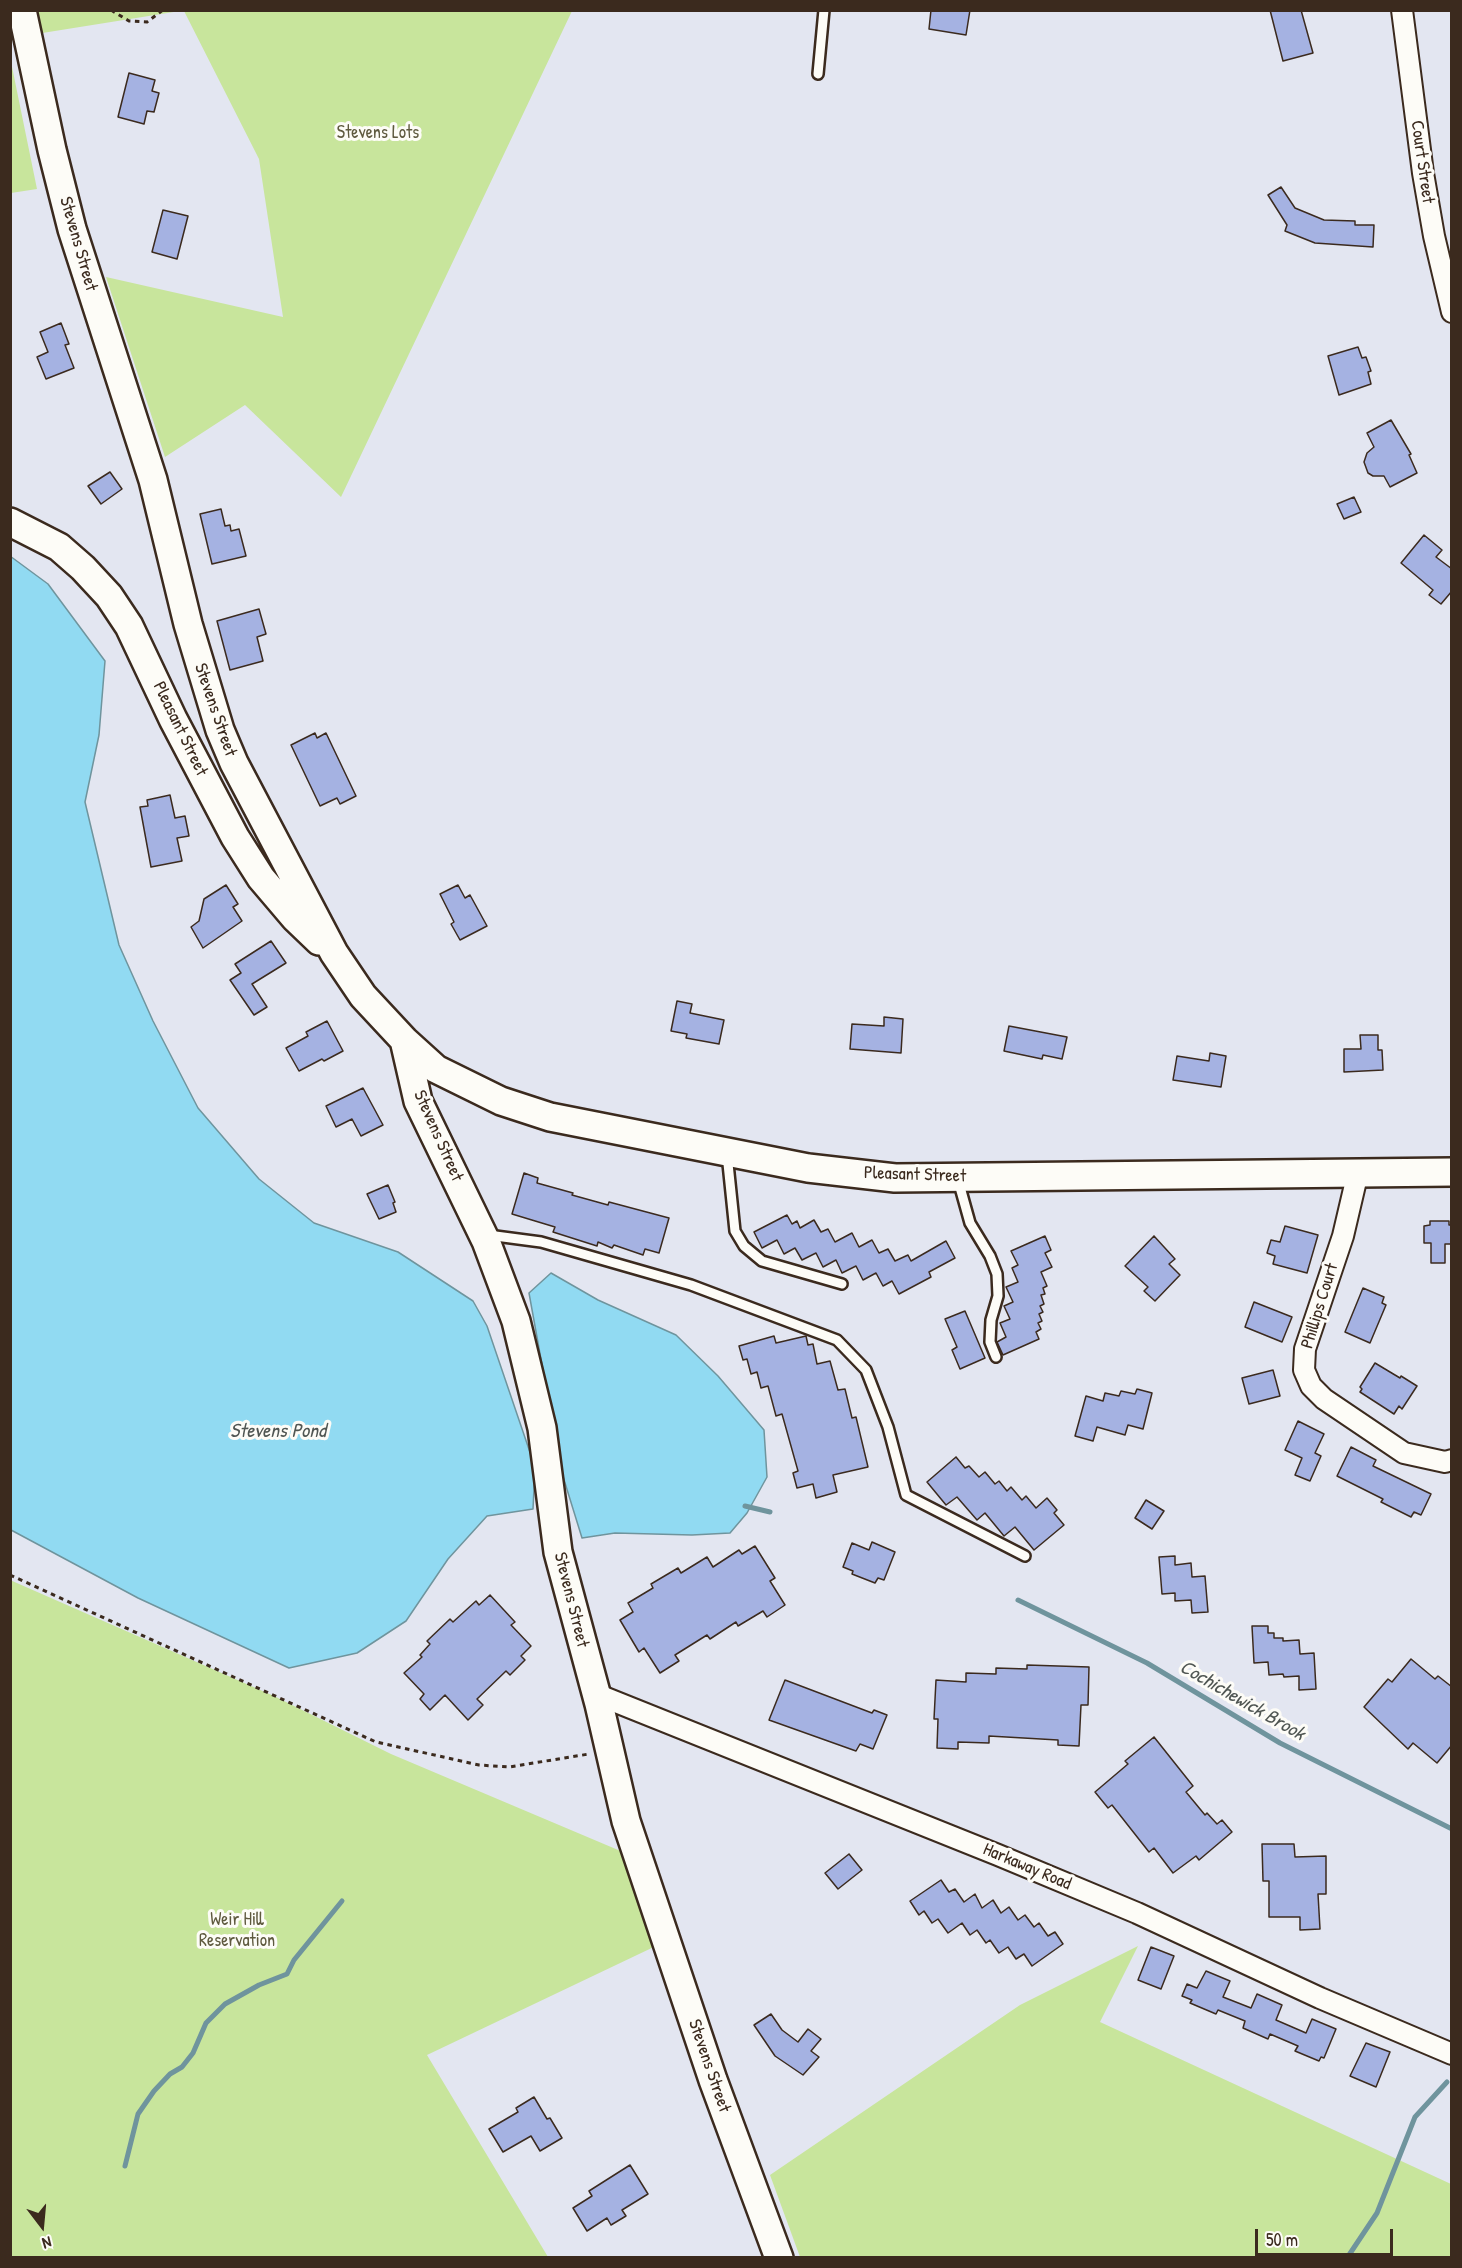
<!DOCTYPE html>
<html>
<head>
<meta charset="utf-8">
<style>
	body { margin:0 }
	#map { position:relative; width:1462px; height:2268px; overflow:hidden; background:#e3e6f1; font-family:"Patrick Hand",sans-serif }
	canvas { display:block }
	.frame { position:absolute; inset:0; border:12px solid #3b2a1e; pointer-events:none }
	.north { position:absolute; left:12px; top:2196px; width:60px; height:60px; -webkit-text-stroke:4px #fdfcf7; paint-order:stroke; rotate:164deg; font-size:16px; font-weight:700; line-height:24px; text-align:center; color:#3b2a1e }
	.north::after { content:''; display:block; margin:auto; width:21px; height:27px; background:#3b2a1e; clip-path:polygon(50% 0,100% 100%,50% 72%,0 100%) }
	.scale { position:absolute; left:1255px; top:2229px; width:138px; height:27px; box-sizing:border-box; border:3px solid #3b2a1e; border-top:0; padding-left:8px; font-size:18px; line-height:21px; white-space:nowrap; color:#3b2a1e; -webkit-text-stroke:4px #fdfcf7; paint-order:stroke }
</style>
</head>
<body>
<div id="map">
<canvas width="1462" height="2268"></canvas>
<div class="frame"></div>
<div class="north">N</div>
<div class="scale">50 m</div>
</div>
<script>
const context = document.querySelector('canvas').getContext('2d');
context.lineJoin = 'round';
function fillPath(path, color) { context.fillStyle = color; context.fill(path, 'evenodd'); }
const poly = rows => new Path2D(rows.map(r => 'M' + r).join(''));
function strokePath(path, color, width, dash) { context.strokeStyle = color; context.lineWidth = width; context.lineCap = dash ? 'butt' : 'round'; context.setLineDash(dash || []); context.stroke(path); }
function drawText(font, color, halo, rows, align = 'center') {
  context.font = font + ' "Patrick Hand",sans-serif'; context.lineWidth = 6; context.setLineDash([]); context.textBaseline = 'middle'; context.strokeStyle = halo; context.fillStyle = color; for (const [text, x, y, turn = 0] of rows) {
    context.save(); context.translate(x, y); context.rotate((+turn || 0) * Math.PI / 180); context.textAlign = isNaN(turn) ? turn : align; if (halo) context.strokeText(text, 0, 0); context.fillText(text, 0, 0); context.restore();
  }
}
fillPath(poly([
	[11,11,180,11,11,38],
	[184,11,572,11,341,497,245,405,165,457,126,338,106,277,283,317,259,159],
	[10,57,37,189,11,193,10,193],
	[10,1580,274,1696,391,1754,630,1855,658,1945,427,2055,548,2257,11,2257],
	[1138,1946,1100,2022,1451,2184,1451,2257,800,2257,770,2175,1020,2005]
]), '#c8e59c');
const water = poly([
	[10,556,48,584,105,661,99,735,85,802,119,945,153,1021,198,1108,259,1179,314,1223,398,1252,473,1301,487,1326,535,1467,533,1509,487,1516,448,1559,406,1621,357,1653,289,1668,138,1598,11,1530,10,556],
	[551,1273,598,1300,676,1335,718,1376,764,1430,767,1477,747,1513,730,1533,692,1535,615,1533,582,1538,561,1470,529,1293,551,1273]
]);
fillPath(water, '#91daf2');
strokePath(water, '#6f949d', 1.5);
strokePath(poly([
	[745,1506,770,1512],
	[1018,1600,1147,1663,1280,1743,1452,1829],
	[125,2166,138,2114,154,2091,170,2074,182,2067,193,2053,206,2023,225,2004,259,1985,287,1974,294,1960,342,1901],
	[1347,2258,1377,2213,1415,2117,1447,2082]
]), '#6f949d', 5);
const building = poly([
	[931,10,970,10,966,35,929,29,931,10],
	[1270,10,1301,10,1313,53,1283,61,1270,10],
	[129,73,155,80,152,91,159,93,154,112,147,111,144,124,118,117,129,73],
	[1281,187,1295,208,1324,220,1355,221,1355,225,1374,225,1373,247,1315,243,1285,231,1287,225,1268,195,1281,187],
	[163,210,188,216,177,259,152,252,163,210],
	[61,323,69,344,65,345,74,368,46,379,37,357,48,352,40,332,61,323],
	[1358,347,1362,358,1366,357,1371,371,1368,372,1371,384,1339,395,1328,356,1358,347],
	[1391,420,1411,454,1409,455,1417,473,1390,487,1384,476,1373,476,1368,473,1364,462,1367,453,1374,447,1367,433,1391,420],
	[110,472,122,489,101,504,88,486,110,472],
	[1354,497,1361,512,1344,519,1337,504,1354,497],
	[221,509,225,526,230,525,231,531,239,529,246,556,212,564,200,514,221,509],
	[1424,535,1442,550,1436,557,1452,569,1452,591,1441,604,1429,595,1433,590,1401,563,1424,535],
	[259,609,266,634,257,637,263,661,230,670,217,621,259,609],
	[315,733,317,738,326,733,356,796,340,804,337,798,320,806,291,745,315,733],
	[170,795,175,818,185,816,189,836,177,838,182,861,151,867,140,807,148,806,147,800,170,795],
	[226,885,238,904,233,907,242,921,203,948,191,927,199,921,204,899,226,885],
	[458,885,465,898,470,895,487,926,460,940,451,924,454,922,440,894,458,885],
	[271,941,286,963,252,984,267,1007,254,1015,230,980,241,973,235,964,271,941],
	[677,1001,692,1004,690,1013,724,1020,719,1044,686,1038,687,1034,671,1031,677,1001],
	[884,1017,903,1019,901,1053,850,1049,852,1024,884,1026,884,1017],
	[327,1021,343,1051,324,1061,322,1059,299,1071,286,1048,308,1036,306,1032,327,1021],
	[1009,1026,1067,1037,1062,1059,1043,1055,1042,1059,1004,1051,1009,1026],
	[1360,1035,1378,1035,1378,1050,1382,1050,1383,1070,1344,1072,1344,1049,1361,1049,1360,1035],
	[1210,1053,1226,1056,1221,1087,1173,1080,1177,1056,1209,1061,1210,1053],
	[363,1088,383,1125,361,1136,352,1119,336,1127,326,1106,363,1088],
	[524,1173,538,1178,537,1183,573,1193,572,1195,608,1205,609,1202,669,1218,659,1253,645,1249,643,1255,614,1245,612,1248,598,1242,597,1246,553,1232,555,1227,512,1214,524,1173],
	[388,1185,395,1202,393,1203,396,1212,379,1219,367,1194,388,1185],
	[787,1215,792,1224,797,1221,800,1228,814,1220,821,1232,828,1229,835,1242,852,1233,859,1247,872,1240,879,1253,888,1249,895,1261,908,1255,911,1261,946,1241,955,1258,929,1272,931,1277,899,1294,892,1281,883,1286,876,1273,863,1280,856,1266,842,1273,836,1260,823,1267,816,1253,802,1260,795,1248,784,1254,777,1240,762,1248,754,1232,787,1215],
	[1430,1221,1449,1221,1449,1225,1452,1225,1452,1244,1445,1244,1445,1263,1431,1263,1431,1243,1424,1243,1424,1226,1430,1225,1430,1221],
	[1285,1226,1318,1235,1307,1273,1273,1264,1275,1256,1267,1253,1271,1240,1280,1242,1285,1226],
	[1045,1236,1051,1250,1045,1253,1052,1267,1041,1272,1047,1286,1043,1288,1045,1294,1041,1295,1044,1304,1040,1306,1043,1312,1039,1314,1042,1321,1038,1323,1041,1329,1036,1332,1039,1339,1003,1355,997,1342,1006,1337,1000,1323,1010,1319,1004,1306,1013,1302,1006,1287,1018,1282,1012,1268,1018,1265,1011,1251,1045,1236],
	[1154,1236,1175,1259,1169,1264,1180,1275,1155,1301,1144,1291,1148,1287,1125,1266,1154,1236],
	[1363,1288,1384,1297,1382,1303,1386,1305,1370,1343,1345,1332,1363,1288],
	[1254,1302,1292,1317,1282,1342,1245,1327,1254,1302],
	[965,1311,985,1358,960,1369,952,1350,957,1347,945,1319,965,1311],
	[774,1336,776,1343,806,1336,808,1345,813,1344,817,1364,830,1361,838,1390,845,1389,852,1418,856,1417,868,1467,833,1475,837,1492,816,1498,813,1484,797,1488,793,1473,798,1471,782,1414,776,1416,768,1386,761,1388,757,1372,751,1374,747,1359,743,1360,739,1346,774,1336],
	[1375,1363,1400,1378,1401,1376,1417,1386,1402,1409,1399,1406,1394,1414,1360,1392,1362,1389,1360,1387,1375,1363],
	[1273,1370,1280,1396,1249,1404,1242,1378,1273,1370],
	[1137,1389,1152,1393,1143,1429,1128,1425,1125,1435,1097,1427,1093,1441,1075,1436,1086,1396,1103,1401,1105,1393,1119,1396,1121,1391,1135,1394,1137,1389],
	[1298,1421,1324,1434,1315,1453,1321,1456,1310,1481,1295,1475,1302,1458,1285,1450,1298,1421],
	[1351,1447,1376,1460,1373,1466,1431,1494,1421,1515,1414,1512,1411,1517,1381,1502,1383,1499,1337,1476,1351,1447],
	[956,1457,965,1468,969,1466,979,1477,985,1472,995,1484,999,1481,1007,1491,1011,1487,1022,1500,1026,1496,1036,1508,1047,1498,1057,1510,1054,1513,1064,1525,1034,1550,1015,1527,1004,1536,985,1513,977,1520,957,1497,946,1505,927,1482,956,1457],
	[1146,1500,1164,1511,1152,1529,1135,1518,1146,1500],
	[872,1542,895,1552,884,1580,878,1578,875,1583,852,1574,853,1571,843,1567,852,1543,869,1550,872,1542],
	[755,1546,775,1578,770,1581,785,1605,767,1617,763,1611,738,1626,736,1622,710,1639,707,1635,675,1655,679,1661,660,1673,644,1648,639,1652,620,1620,633,1612,628,1603,653,1588,651,1584,678,1568,681,1573,707,1557,713,1567,739,1550,742,1554,755,1546],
	[1175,1556,1175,1565,1191,1563,1192,1577,1205,1576,1208,1612,1192,1613,1191,1600,1175,1601,1175,1593,1162,1594,1159,1557,1175,1556],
	[490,1595,515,1622,511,1625,531,1646,521,1656,525,1660,510,1675,506,1671,477,1699,483,1705,468,1720,445,1695,430,1710,420,1699,424,1694,404,1673,422,1657,420,1655,430,1644,427,1641,450,1619,453,1622,476,1601,479,1605,490,1595],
	[1252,1626,1268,1626,1268,1633,1274,1633,1274,1638,1283,1638,1283,1641,1299,1640,1300,1654,1314,1653,1316,1689,1299,1690,1299,1676,1284,1677,1283,1674,1269,1675,1268,1662,1254,1663,1252,1626],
	[1411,1659,1435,1679,1438,1676,1452,1687,1452,1745,1437,1763,1413,1743,1408,1749,1364,1707,1388,1679,1392,1682,1411,1659],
	[1027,1665,1089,1667,1088,1705,1081,1705,1079,1746,1058,1745,1058,1740,989,1736,989,1743,958,1742,958,1749,937,1748,938,1719,934,1719,936,1680,966,1682,966,1673,996,1674,996,1668,1027,1669,1027,1665],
	[785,1680,872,1713,874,1710,887,1715,873,1749,860,1744,856,1751,769,1720,785,1680],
	[1154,1737,1193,1786,1186,1792,1205,1815,1207,1813,1217,1824,1222,1820,1232,1832,1199,1860,1196,1856,1173,1873,1154,1848,1149,1852,1112,1805,1108,1808,1095,1792,1128,1764,1125,1761,1154,1737],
	[1262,1844,1294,1844,1295,1857,1326,1856,1326,1894,1318,1894,1320,1929,1300,1930,1300,1917,1269,1917,1269,1881,1263,1881,1262,1844],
	[849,1854,862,1870,838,1889,825,1873,849,1854],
	[941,1880,949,1892,955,1889,964,1902,975,1894,982,1908,993,1900,1001,1913,1009,1907,1018,1920,1025,1915,1034,1927,1039,1923,1048,1936,1055,1932,1063,1944,1032,1966,1024,1954,1016,1959,1008,1947,999,1953,990,1940,986,1943,977,1930,970,1935,962,1923,948,1933,938,1919,932,1923,924,1911,919,1915,910,1901,941,1880],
	[1151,1947,1174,1956,1161,1989,1138,1980,1151,1947],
	[1206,1971,1230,1981,1223,1997,1251,2008,1257,1994,1282,2005,1276,2020,1306,2033,1312,2019,1336,2029,1324,2058,1321,2057,1319,2061,1295,2051,1298,2046,1270,2034,1268,2039,1243,2028,1245,2021,1218,2010,1216,2014,1190,2003,1192,2000,1182,1996,1187,1984,1197,1988,1206,1971],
	[771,2014,782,2030,798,2042,808,2029,821,2039,811,2051,819,2057,803,2075,775,2056,754,2025,771,2014],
	[1366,2043,1390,2052,1376,2087,1350,2076,1366,2043],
	[534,2097,547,2119,550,2118,562,2138,540,2151,531,2136,503,2152,489,2129,518,2112,516,2108,534,2097],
	[630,2165,648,2194,622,2210,626,2216,611,2225,607,2218,587,2231,573,2208,592,2196,589,2191,630,2165]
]);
fillPath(building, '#a5b2e2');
strokePath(building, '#3b2a1e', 1.5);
const lane = poly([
	[818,74,824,10],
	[727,1154,735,1231,744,1246,762,1261,842,1284],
	[958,1180,970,1223,990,1256,997,1274,998,1296,991,1320,990,1342,996,1357],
	[488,1235,541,1242,691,1285,837,1340,866,1370,888,1427,906,1495,1025,1556]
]);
const street = poly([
	[1402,10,1423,173,1434,236,1452,312],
	[1358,1172,1343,1236,1305,1349,1304,1370,1311,1386,1324,1399,1404,1453,1445,1462,1452,1460],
	[596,1694,998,1855,1137,1913,1320,1998,1452,2054]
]);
const secondary = poly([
	[22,10,52,150,72,229,153,480,188,624,220,730,234,763,334,953,363,996,404,1040,418,1101,486,1241,516,1321,542,1428,558,1552,599,1704,626,1821,713,2080,779,2258],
	[10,522,59,547,83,568,109,596,129,626,173,719,235,837,261,878,295,918,319,941],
	[404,1040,436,1069,501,1101,550,1117,808,1168,895,1178,1452,1172]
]);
strokePath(lane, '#3b2a1e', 14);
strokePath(street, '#3b2a1e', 24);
strokePath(secondary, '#3b2a1e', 32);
strokePath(poly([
	[111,10,129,21,147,22,163,10],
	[10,1575,376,1742,479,1765,509,1767,589,1754]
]), '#3b2a1e', 3, [4.5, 4.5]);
strokePath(lane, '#fdfcf7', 9);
strokePath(street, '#fdfcf7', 20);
strokePath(secondary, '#fdfcf7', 27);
drawText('18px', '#5e593e', '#fdfcf7', [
	["Stevens Lots",378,133],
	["Weir Hill",237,1920],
	["Reservation",237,1941]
]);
drawText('18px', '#3b2a1e', '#fdfcf7', [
	["Court Street",1422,162,82],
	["Stevens Street",78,244,74],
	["Stevens Street",215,710,71],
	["Pleasant Street",180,729,64],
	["Stevens Street",438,1136,66],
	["Pleasant Street",915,1175,2],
	["Phillips Court",1320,1306,-73],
	["Stevens Street",571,1600,76],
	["Harkaway Road",1027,1867,23],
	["Stevens Street",709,2066,71]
]);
drawText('italic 20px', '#505653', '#fdfcf7', [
	["Stevens Pond",278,1432],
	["Cochichewick Brook",1242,1701,30]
]);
</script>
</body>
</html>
